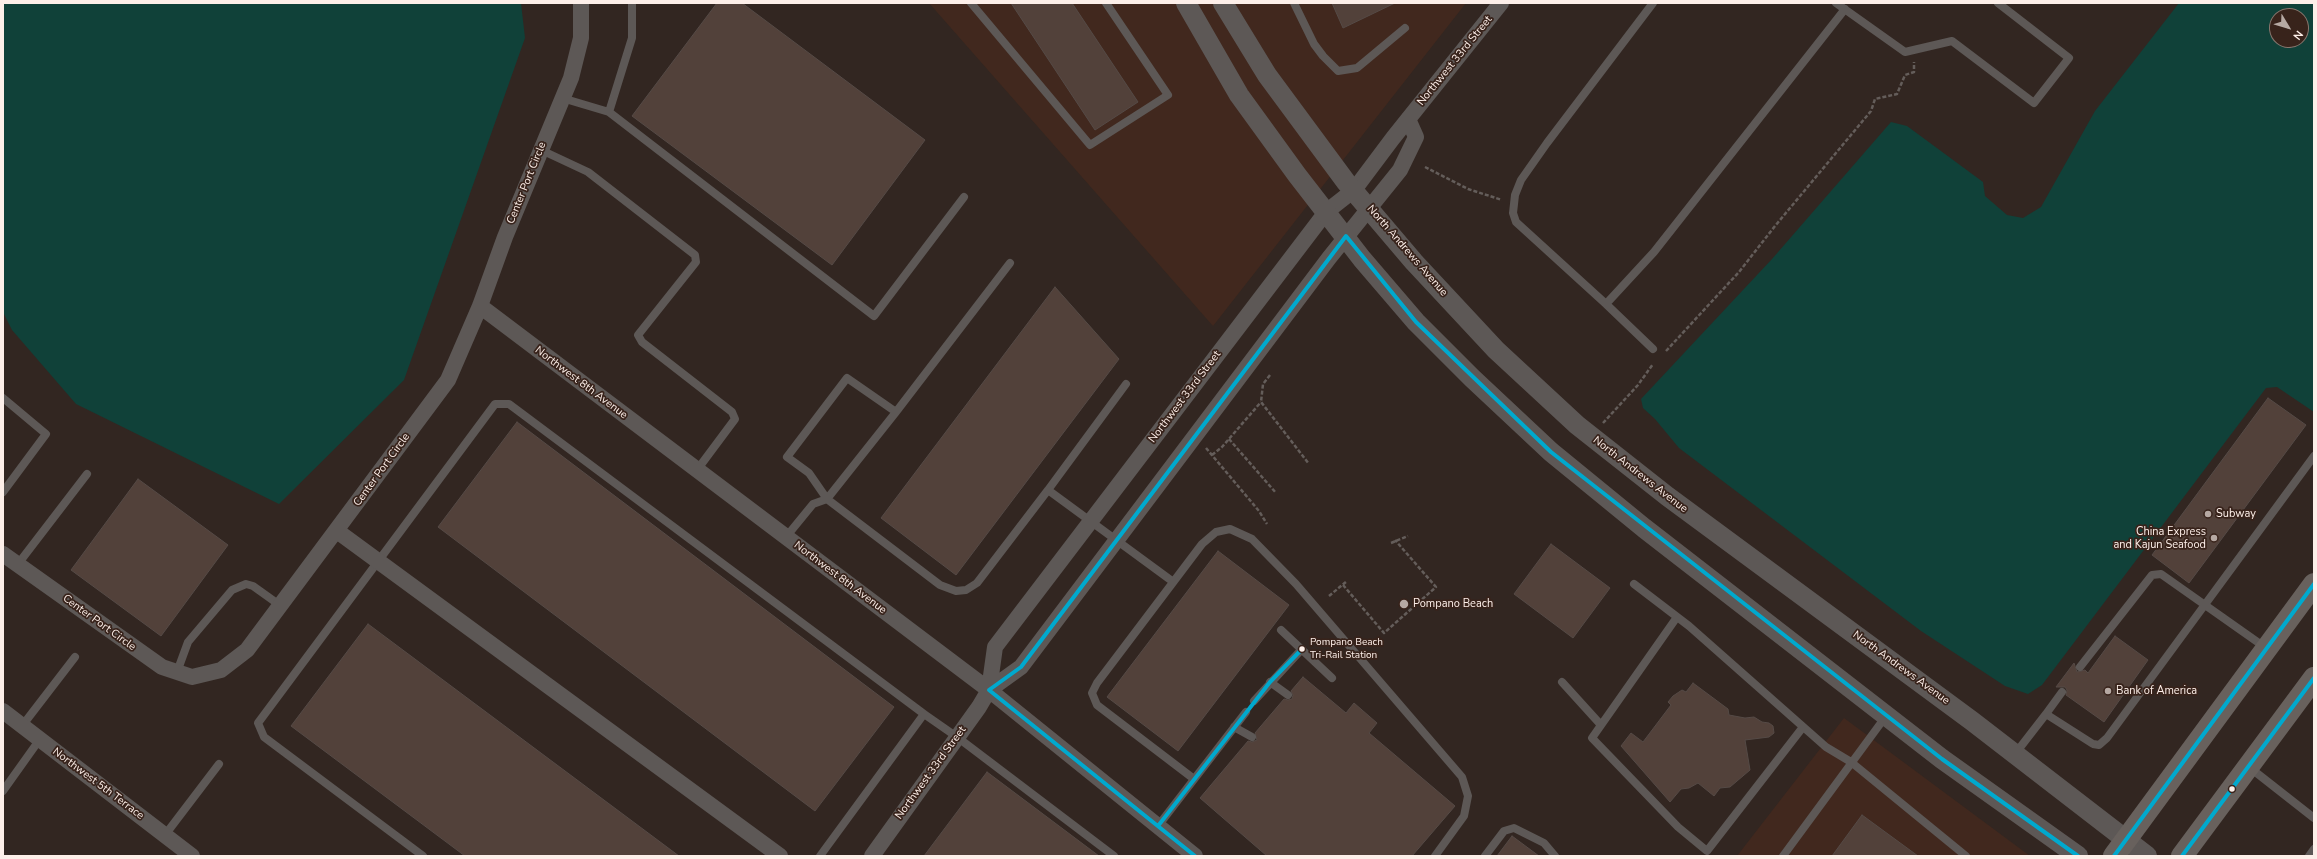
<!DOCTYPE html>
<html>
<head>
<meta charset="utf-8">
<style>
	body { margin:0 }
	#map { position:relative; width:2317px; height:859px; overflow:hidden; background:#322621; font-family:"Nunito Sans",sans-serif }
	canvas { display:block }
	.frame { position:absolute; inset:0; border:4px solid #fdefe9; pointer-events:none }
	.north { position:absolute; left:2269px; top:8px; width:40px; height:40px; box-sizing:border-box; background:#38231b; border:1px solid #87756d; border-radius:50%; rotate:128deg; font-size:11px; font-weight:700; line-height:16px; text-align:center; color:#fdefe9 }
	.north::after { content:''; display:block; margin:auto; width:14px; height:18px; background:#b6a9a3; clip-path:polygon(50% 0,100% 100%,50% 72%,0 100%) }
</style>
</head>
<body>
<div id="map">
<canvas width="2317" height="859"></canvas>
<div class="frame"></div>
<div class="north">N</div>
</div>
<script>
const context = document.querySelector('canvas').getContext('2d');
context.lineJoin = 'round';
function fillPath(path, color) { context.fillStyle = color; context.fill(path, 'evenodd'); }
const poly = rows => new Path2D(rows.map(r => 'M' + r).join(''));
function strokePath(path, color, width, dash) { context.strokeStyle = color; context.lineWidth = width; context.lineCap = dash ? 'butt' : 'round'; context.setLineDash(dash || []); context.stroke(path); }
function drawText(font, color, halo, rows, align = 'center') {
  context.font = font + ' "Nunito Sans",sans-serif'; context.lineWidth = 3.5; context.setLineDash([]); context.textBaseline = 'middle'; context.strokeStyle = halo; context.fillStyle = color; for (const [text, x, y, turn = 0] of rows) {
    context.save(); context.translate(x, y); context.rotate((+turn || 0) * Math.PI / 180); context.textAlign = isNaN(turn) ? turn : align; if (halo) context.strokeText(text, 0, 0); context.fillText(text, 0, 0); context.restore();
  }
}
fillPath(poly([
	[929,3,1466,3,1213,326],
	[1844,718,2030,856,1737,856]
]), '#41281e');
fillPath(poly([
	[3,3,521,3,525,38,404,380,279,504,76,404,12,330,3,312],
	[2179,3,2314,3,2314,412,2277,387,2266,388,2042,685,2028,694,2005,686,1921,631,1679,448,1655,419,1643,408,1641,399,1772,259,1891,122,1907,126,1983,182,1985,196,2007,215,2023,218,2041,207,2095,111],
	[2277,16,2301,16,2301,40,2277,40]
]), '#104139');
const building = poly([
	[717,3,742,3,925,140,832,265,632,116,717,3],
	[1011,3,1072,3,1138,102,1095,130,1011,3],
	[1332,3,1395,3,1343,28,1332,3],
	[1055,287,1119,359,956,575,881,518,1055,287],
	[2268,398,2306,425,2189,583,2152,555,2268,398],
	[517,422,894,707,815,811,438,527,517,422],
	[138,479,228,545,161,636,71,570,138,479],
	[1551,544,1610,588,1573,638,1514,594,1551,544],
	[1218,551,1289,605,1178,751,1107,697,1218,551],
	[368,624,679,856,465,856,291,726,368,624],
	[2115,636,2148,660,2104,722,2066,695,2067,690,2065,687,2056,687,2074,663,2077,672,2085,670,2088,673,2115,636],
	[1303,677,1346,713,1354,703,1377,723,1369,733,1455,806,1412,856,1267,856,1200,798,1248,741,1252,742,1257,740,1255,733,1284,699,1288,700,1292,699,1293,695,1291,691,1303,677],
	[1693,683,1728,709,1729,715,1745,718,1754,717,1762,722,1769,723,1773,726,1774,733,1769,737,1745,740,1750,770,1730,787,1720,788,1714,796,1698,783,1689,788,1681,789,1670,802,1621,746,1631,733,1643,742,1671,705,1668,702,1673,696,1682,690,1686,692,1693,683],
	[987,772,1099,856,924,856,987,772],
	[1862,815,1918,856,1832,856,1862,815],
	[1512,836,1539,856,1497,856,1512,836]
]);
fillPath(building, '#52413a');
strokePath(building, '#554a46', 1);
strokePath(poly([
	[1425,167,1468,189,1502,200],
	[1666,351,1739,272,1775,226,1871,111,1875,99,1897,94,1905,75,1914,72,1914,62],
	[1270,375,1263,384,1261,402,1309,464],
	[1603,423,1638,385,1653,364],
	[1229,439,1276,493],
	[1206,448,1259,511,1267,524],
	[1212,455,1222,447,1261,402],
	[1391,543,1408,536],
	[1343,585,1384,633,1436,587,1395,540],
	[1329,596,1347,581]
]), '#645d5a', 2.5, [4, 2]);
strokePath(poly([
	[971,3,1090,145,1168,95,1106,3],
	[1294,3,1314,44,1323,56,1338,71,1357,68,1405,28],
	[1653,3,1547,143,1521,180,1515,195,1513,213,1516,222,1606,304,1654,252,1845,9],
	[1836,3,1905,52,1952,41,2034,103,2069,58,1998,3],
	[562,98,609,112,632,38,632,3],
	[609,112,874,316,964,197],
	[541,150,588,172,695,255,696,262,638,335,642,342,732,412,735,419,697,470],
	[1606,304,1653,349],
	[1126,384,1048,490,1172,581],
	[3,398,46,434,3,492],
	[896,412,847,378,787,457,809,473,827,499,896,412,1010,263],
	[786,537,813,504,827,499,940,585,956,591,966,590,977,583,1048,490],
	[18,564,87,474],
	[1634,584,1689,626,1826,747,1851,762,1966,856],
	[1677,617,1592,738,1678,827,1707,851,1803,727],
	[1281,630,1332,678],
	[2080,667,2152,575,2161,574,2266,648],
	[177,672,188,642,232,590,246,584,253,586,281,606],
	[1270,682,1288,695],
	[1562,682,1601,725],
	[1254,701,1302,649],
	[2046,714,2062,692],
	[22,726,75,657],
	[1234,727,1252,737],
	[2015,754,2046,714,2093,744,2099,745,2107,738,2314,456],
	[2249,767,2314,818],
	[1194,779,1097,705,1092,693,1097,683,1202,544,1216,532,1230,529,1252,539,1296,584,1462,777,1468,796,1464,816,1435,856],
	[3,791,40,739],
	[1158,826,1246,712],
	[165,835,219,764],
	[423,856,264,737,258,723,495,404,509,404,924,714],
	[820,856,924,714,957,737,1114,856],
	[1485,856,1504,831,1514,828,1544,843,1555,856],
	[1783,856,1886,716],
	[2309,856,2314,849]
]), '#5d5856', 8);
strokePath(poly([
	[480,306,989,690,1195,856],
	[337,531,780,856],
	[3,554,162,667,192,677,221,670,247,650,448,380,480,306,505,237,571,78,581,38,581,3],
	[989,690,1021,667,1329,258,1400,170,1416,137,1408,119],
	[3,711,192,856],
	[872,856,979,707,989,690,995,647,1326,212,1354,190,1393,138,1501,3]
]), '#5d5856', 16);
strokePath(poly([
	[1186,3,1239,95,1297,175,1362,259,1416,322,1472,378,1551,452,1644,528,1942,759,2078,856],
	[1223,3,1267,75,1346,182,1414,262,1496,350,1577,425,1667,496,1972,721,2147,856]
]), '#5d5856', 20);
strokePath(poly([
	[2114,856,2314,584],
	[2182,856,2314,678]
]), '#68615d', 22);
strokePath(poly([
	[1158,826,1270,682,1302,649],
	[1195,856,989,690,1021,667,1346,236,1416,322,1551,452,1942,759,2078,856],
	[2114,856,2314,584],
	[2182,856,2314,678]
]), '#00a9ce', 4);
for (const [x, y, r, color] of [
	[2208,514,4,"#b6a9a3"],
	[2214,538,4,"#b6a9a3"],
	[1404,604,5,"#b6a9a3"],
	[1302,649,3.5,"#fdefe9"],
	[2108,691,4,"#b6a9a3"],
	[2232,789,3.5,"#fdefe9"]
]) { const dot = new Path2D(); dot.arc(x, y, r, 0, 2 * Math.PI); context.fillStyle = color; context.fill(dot); strokePath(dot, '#38231b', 1.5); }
drawText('10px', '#fdefe9', '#38231b', [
	["Pompano Beach",1310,643],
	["Tri-Rail Station",1310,656]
], 'left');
drawText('11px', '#fdefe9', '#38231b', [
	["Northwest 33rd Street",1455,61,-51],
	["Center Port Circle",527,183,-68],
	["North Andrews Avenue",1407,251,49],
	["Northwest 8th Avenue",581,383,37],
	["Northwest 33rd Street",1185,397,-53],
	["Center Port Circle",382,470,-54],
	["North Andrews Avenue",1640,475,38],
	["Northwest 8th Avenue",840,578,37],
	["Center Port Circle",99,623,36],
	["North Andrews Avenue",1901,668,36],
	["Northwest 33rd Street",931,773,-54],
	["Northwest 5th Terrace",98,784,37]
]);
drawText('11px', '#fdefe9', '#38231b', [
	["Subway",2216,514],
	["China Express",2206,532,"right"],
	["and Kajun Seafood",2206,545,"right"],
	["Pompano Beach",1413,604],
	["Bank of America",2116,691]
], 'left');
</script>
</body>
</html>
